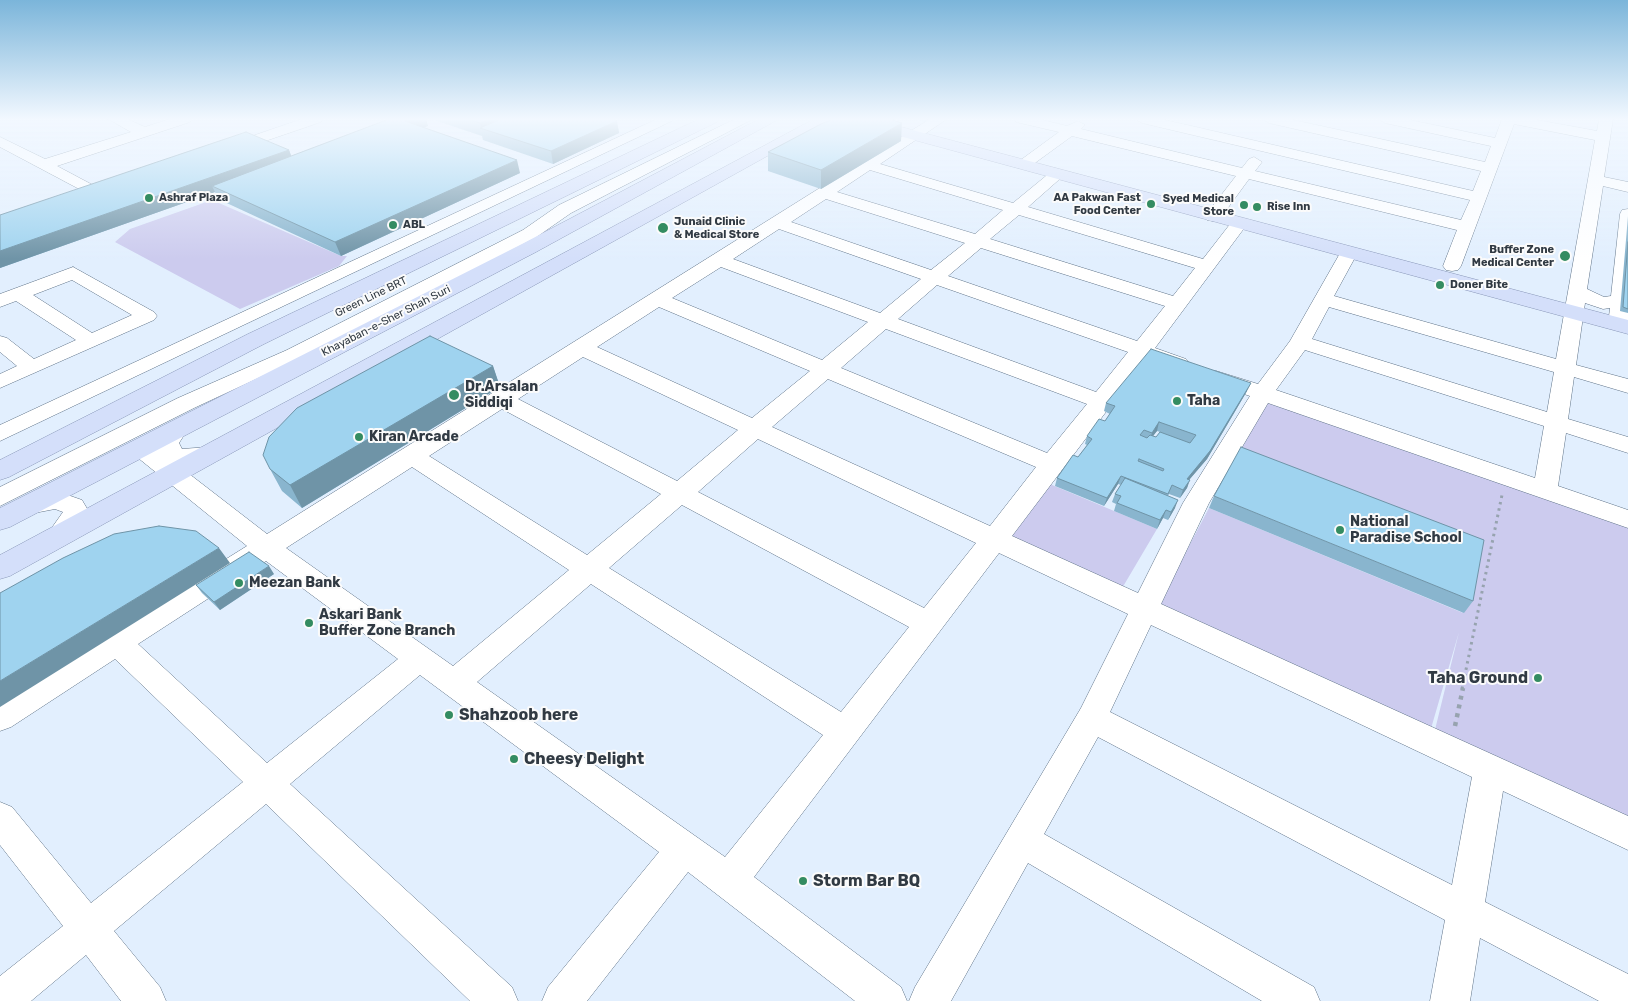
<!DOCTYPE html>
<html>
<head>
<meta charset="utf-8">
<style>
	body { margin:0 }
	canvas { display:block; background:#e2effe }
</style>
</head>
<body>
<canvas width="1628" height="1001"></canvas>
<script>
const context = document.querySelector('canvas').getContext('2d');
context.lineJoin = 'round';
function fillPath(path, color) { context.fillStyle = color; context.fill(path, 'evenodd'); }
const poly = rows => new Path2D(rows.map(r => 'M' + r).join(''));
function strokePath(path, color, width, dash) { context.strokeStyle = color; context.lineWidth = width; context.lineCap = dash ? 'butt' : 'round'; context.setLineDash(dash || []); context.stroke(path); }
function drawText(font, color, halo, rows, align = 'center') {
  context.font = font + ' Rubik,sans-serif'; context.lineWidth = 4; context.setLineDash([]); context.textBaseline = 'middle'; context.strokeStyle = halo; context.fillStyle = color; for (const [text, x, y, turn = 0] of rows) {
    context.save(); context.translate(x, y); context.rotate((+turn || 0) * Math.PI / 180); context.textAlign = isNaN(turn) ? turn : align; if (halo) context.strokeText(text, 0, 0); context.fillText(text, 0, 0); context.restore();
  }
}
fillPath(poly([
	[212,200,341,256,347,256,339,266,240,309,115,242,130,229],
	[1270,395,1628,520,1628,833,1432,742,1459,632,1430,732,1157,607,1209,508,1463,613,1236,459],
	[1045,482,1157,529,1121,590,1003,536]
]), '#cccbee');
const minor = poly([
	[108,119,127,119,145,127,170,119,192,119,190,122,57,166,104,191,106,194,98,199,0,147,0,137,45,159,131,132,108,119],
	[302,119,323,119,321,122,233,152,228,153,221,149,223,146,302,119],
	[657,119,676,119,0,441,0,425,657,119],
	[735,119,753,119,571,213,535,238,301,358,194,408,0,506,0,487,178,398,287,350,523,230,559,205,735,119],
	[930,119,947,119,880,164,1013,203,1052,171,1062,171,1065,174,1062,177,1028,207,1203,259,1234,219,1240,218,1246,219,1248,223,1155,348,1186,359,1190,363,1186,367,1179,369,1146,359,1012,536,1138,593,1183,503,1250,396,1208,382,1205,377,1208,372,1216,371,1258,384,1290,341,1343,248,1355,248,1358,252,1334,296,1556,359,1595,140,1514,124,1461,266,1458,270,1452,271,1446,270,1443,266,1457,230,1249,179,1219,220,1213,221,1207,220,1205,216,1236,176,1072,136,1028,168,1018,168,1015,165,1018,162,1059,132,1016,122,1014,119,1039,119,1067,126,1078,121,1085,125,1081,129,1242,168,1249,159,1254,157,1262,162,1255,171,1461,220,1470,200,1142,123,1135,119,1161,119,1473,191,1481,171,1269,123,1262,119,1289,119,1485,162,1491,146,1385,123,1378,119,1406,119,1495,138,1502,119,1532,119,1597,131,1599,119,1613,119,1604,177,1628,182,1628,192,1603,186,1587,289,1604,297,1611,296,1620,214,1622,210,1628,209,1628,325,1625,329,1611,329,1608,325,1610,308,1603,309,1585,303,1576,365,1628,379,1628,393,1574,377,1568,419,1628,437,1628,453,1566,433,1558,486,1628,510,1628,528,1268,403,1209,503,1161,604,1628,816,1628,850,1503,791,1485,902,1628,974,1628,1001,1599,1001,1480,938,1470,1001,1430,1001,1445,920,1098,737,1044,834,1314,987,1320,1001,1262,1001,1028,863,951,1001,909,1001,915,987,1081,708,1128,614,999,553,754,877,901,987,907,1001,855,1001,688,872,587,1001,542,1001,548,987,659,852,420,675,290,784,512,987,518,1001,470,1001,266,804,114,931,160,987,166,1001,121,1001,86,955,31,1001,0,1001,0,976,63,926,0,845,0,802,12,807,91,903,243,782,115,659,11,727,0,731,0,700,247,546,132,453,128,448,132,443,140,440,148,443,157,449,155,443,169,424,177,422,185,424,188,429,179,443,182,449,209,447,217,449,221,455,217,461,209,463,184,465,175,463,267,534,930,119],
	[870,170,1003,210,975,234,837,192,870,170],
	[826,199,965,243,931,270,791,222,826,199],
	[1019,215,1195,268,1173,296,990,239,1019,215],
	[779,229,921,279,880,313,733,259,779,229],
	[981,248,1165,306,1137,341,948,276,981,248],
	[721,267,868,322,822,360,672,298,721,267],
	[937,285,1128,352,1096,392,898,319,937,285],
	[659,307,810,371,752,418,597,347,659,307],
	[1329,307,1554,372,1547,412,1312,339,1329,307],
	[886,329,1087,404,1047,453,841,368,886,329],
	[1305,350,1544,426,1535,478,1276,390,1305,350],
	[583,357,738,430,677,481,518,399,583,357],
	[828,379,1036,467,990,526,772,427,828,379],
	[502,409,661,494,587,555,429,456,502,409],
	[758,439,976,543,924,608,698,492,758,439],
	[412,467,569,570,453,666,286,548,412,467],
	[682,505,909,627,841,712,609,568,682,505],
	[266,561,398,659,267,763,138,644,266,561],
	[591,584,823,735,725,857,477,682,591,584],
	[1151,625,1472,777,1452,885,1110,712,1151,625],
	[73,267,154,312,157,316,154,320,0,388,0,374,17,366,0,352,0,336,7,338,34,359,76,340,16,301,0,307,0,294,73,267],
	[72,280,132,315,92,333,33,295,72,280],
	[56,491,82,500,89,512,83,525,68,543,59,545,50,543,46,536,63,512,55,509,29,514,20,511,16,505,20,499,56,491]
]);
const major = poly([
	[699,119,720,119,717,122,264,344,9,477,0,480,0,460,248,334,699,119],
	[759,119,779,119,536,252,10,527,0,530,0,508,522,244,759,119],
	[814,119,834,119,10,576,0,579,0,555,814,119],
	[845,119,871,119,1628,320,1628,334,848,122,845,119]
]);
strokePath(minor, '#5f7388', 1);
strokePath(major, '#8997b8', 1);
strokePath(poly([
	[1462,689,1502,495]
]), '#97a3af', 3, [2.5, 4]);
strokePath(poly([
	[1455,726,1463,688]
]), '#97a3af', 4.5, [4, 5]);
fillPath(minor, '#fff');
fillPath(major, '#d4dffa');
fillPath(poly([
	[387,119,426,119,428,126,424,127,520,173,341,256,218,199,215,192,0,268,0,215,289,150,291,156,387,120],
	[431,119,611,119,617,121,619,133,553,164,483,140,482,136],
	[915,119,928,119,924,122],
	[901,141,821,189,768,171,768,152],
	[1628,216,1628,313,1620,311],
	[493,366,500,387,302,508,282,491,270,469],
	[1247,391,1207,459,1189,480,1187,488,1180,498,1169,494,1168,496,1175,508,1168,520,1163,518,1157,529,1114,511,1116,504,1112,502,1115,494,1121,485,1118,484,1104,506,1055,486,1057,478,1078,457,1087,445,1085,444,1087,436,1105,421,1110,414,1104,411,1106,403],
	[1157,431,1160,432,1156,437,1153,436],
	[1214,496,1473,601,1464,613,1209,508],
	[274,574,220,610,202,593,196,585]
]), '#89b5ce');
fillPath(poly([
	[409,119,426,119,428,126,409,133,405,121],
	[491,119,524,119,481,128,480,123],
	[617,121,619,133,553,164,551,151],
	[902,123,901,141,821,189,821,170],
	[289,150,294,163,212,186,215,192,0,268,0,251],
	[517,160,520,173,341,256,335,242],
	[493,366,500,387,302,508,290,485],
	[1251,383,1247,391,1207,459,1183,487,1187,479],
	[1159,422,1157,431,1149,441,1152,433],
	[1121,476,1118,484,1104,506,1107,498],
	[1190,480,1187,488,1180,498,1183,490],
	[1178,500,1175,508,1168,520,1171,512],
	[1166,510,1163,518,1157,529,1160,520],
	[219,548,230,563,0,707,0,681],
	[269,566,274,574,220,610,214,602]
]), '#6f94a7');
const building = poly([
	[389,119,409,119,405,121,517,160,335,242,212,186,389,119],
	[467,119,491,119,480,123,467,119],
	[501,119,611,119,617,121,551,151,480,128,501,119],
	[833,119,890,119,902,123,821,170,768,152,821,124,833,119],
	[246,132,289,150,0,251,0,215,246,132],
	[1628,242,1628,309,1623,307,1628,242],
	[430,336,493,366,290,485,270,469,263,455,269,437,297,408,430,336],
	[1151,349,1251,383,1210,451,1187,479,1190,480,1183,490,1172,485,1168,494,1121,476,1107,498,1057,478,1073,455,1078,457,1092,439,1087,436,1099,419,1105,421,1115,406,1106,403,1151,349],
	[1159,422,1196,435,1190,443,1160,432,1156,437,1150,435,1147,438,1140,435,1144,430,1152,433,1159,422],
	[1139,459,1164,469,1163,471,1138,461,1139,459],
	[1241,447,1484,540,1473,601,1214,496,1241,447],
	[1125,478,1178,500,1171,512,1166,510,1160,520,1117,503,1121,496,1115,494,1125,478],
	[159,526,196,531,219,548,0,681,0,593,63,558,114,534,159,526],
	[249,552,269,566,214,602,196,585,249,552]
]);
fillPath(building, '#9fd3ef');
strokePath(building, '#6f94a7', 1);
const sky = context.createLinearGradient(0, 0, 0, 259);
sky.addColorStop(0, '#7bb5da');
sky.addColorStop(0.46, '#f2f8ff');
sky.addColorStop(1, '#f2f8ff00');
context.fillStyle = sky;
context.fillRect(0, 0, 1628, 259);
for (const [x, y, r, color] of [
	[149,198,5,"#348c61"],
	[1151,204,5,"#348c61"],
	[1244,205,5,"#348c61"],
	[1257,207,5,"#348c61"],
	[393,225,5,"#348c61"],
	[663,228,6,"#348c61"],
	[1565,256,6,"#348c61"],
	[1440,285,5,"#348c61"],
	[454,395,6,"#348c61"],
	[1177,401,5,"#348c61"],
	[359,437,5,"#348c61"],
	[1340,530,5,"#348c61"],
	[239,583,5,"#348c61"],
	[309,623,5,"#348c61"],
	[1538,678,5,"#348c61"],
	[449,715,5,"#348c61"],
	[514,759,5,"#348c61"],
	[803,881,5,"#348c61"]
]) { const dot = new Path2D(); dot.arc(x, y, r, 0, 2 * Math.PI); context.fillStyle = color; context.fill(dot); strokePath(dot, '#fbfbfb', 2); }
drawText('bold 11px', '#313a43', '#fbfbfb', [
	["Ashraf Plaza",159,198],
	["AA Pakwan Fast",1141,198,"right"],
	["Food Center",1141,211,"right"],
	["Syed Medical",1234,199,"right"],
	["Store",1234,212,"right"],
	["Rise Inn",1267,207],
	["Junaid Clinic",674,222],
	["& Medical Store",674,235],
	["ABL",403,225],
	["Buffer Zone",1554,250,"right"],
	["Medical Center",1554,263,"right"],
	["Doner Bite",1450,285]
], 'left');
drawText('11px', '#313a43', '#fbfbfb', [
	["Green Line BRT",371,297,-26],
	["Khayaban-e-Sher Shah Suri",386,321,-27]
]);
drawText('bold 14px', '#313a43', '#fbfbfb', [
	["Dr.Arsalan",465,387],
	["Siddiqi",465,403],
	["Taha",1187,401],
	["Kiran Arcade",369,437],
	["National",1350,522],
	["Paradise School",1350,538],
	["Meezan Bank",249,583],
	["Askari Bank",319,615],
	["Buffer Zone Branch",319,631]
], 'left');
drawText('bold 16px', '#313a43', '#fbfbfb', [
	["Taha Ground",1528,678,"right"],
	["Shahzoob here",459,715],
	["Cheesy Delight",524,759],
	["Storm Bar BQ",813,881]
], 'left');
</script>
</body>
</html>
